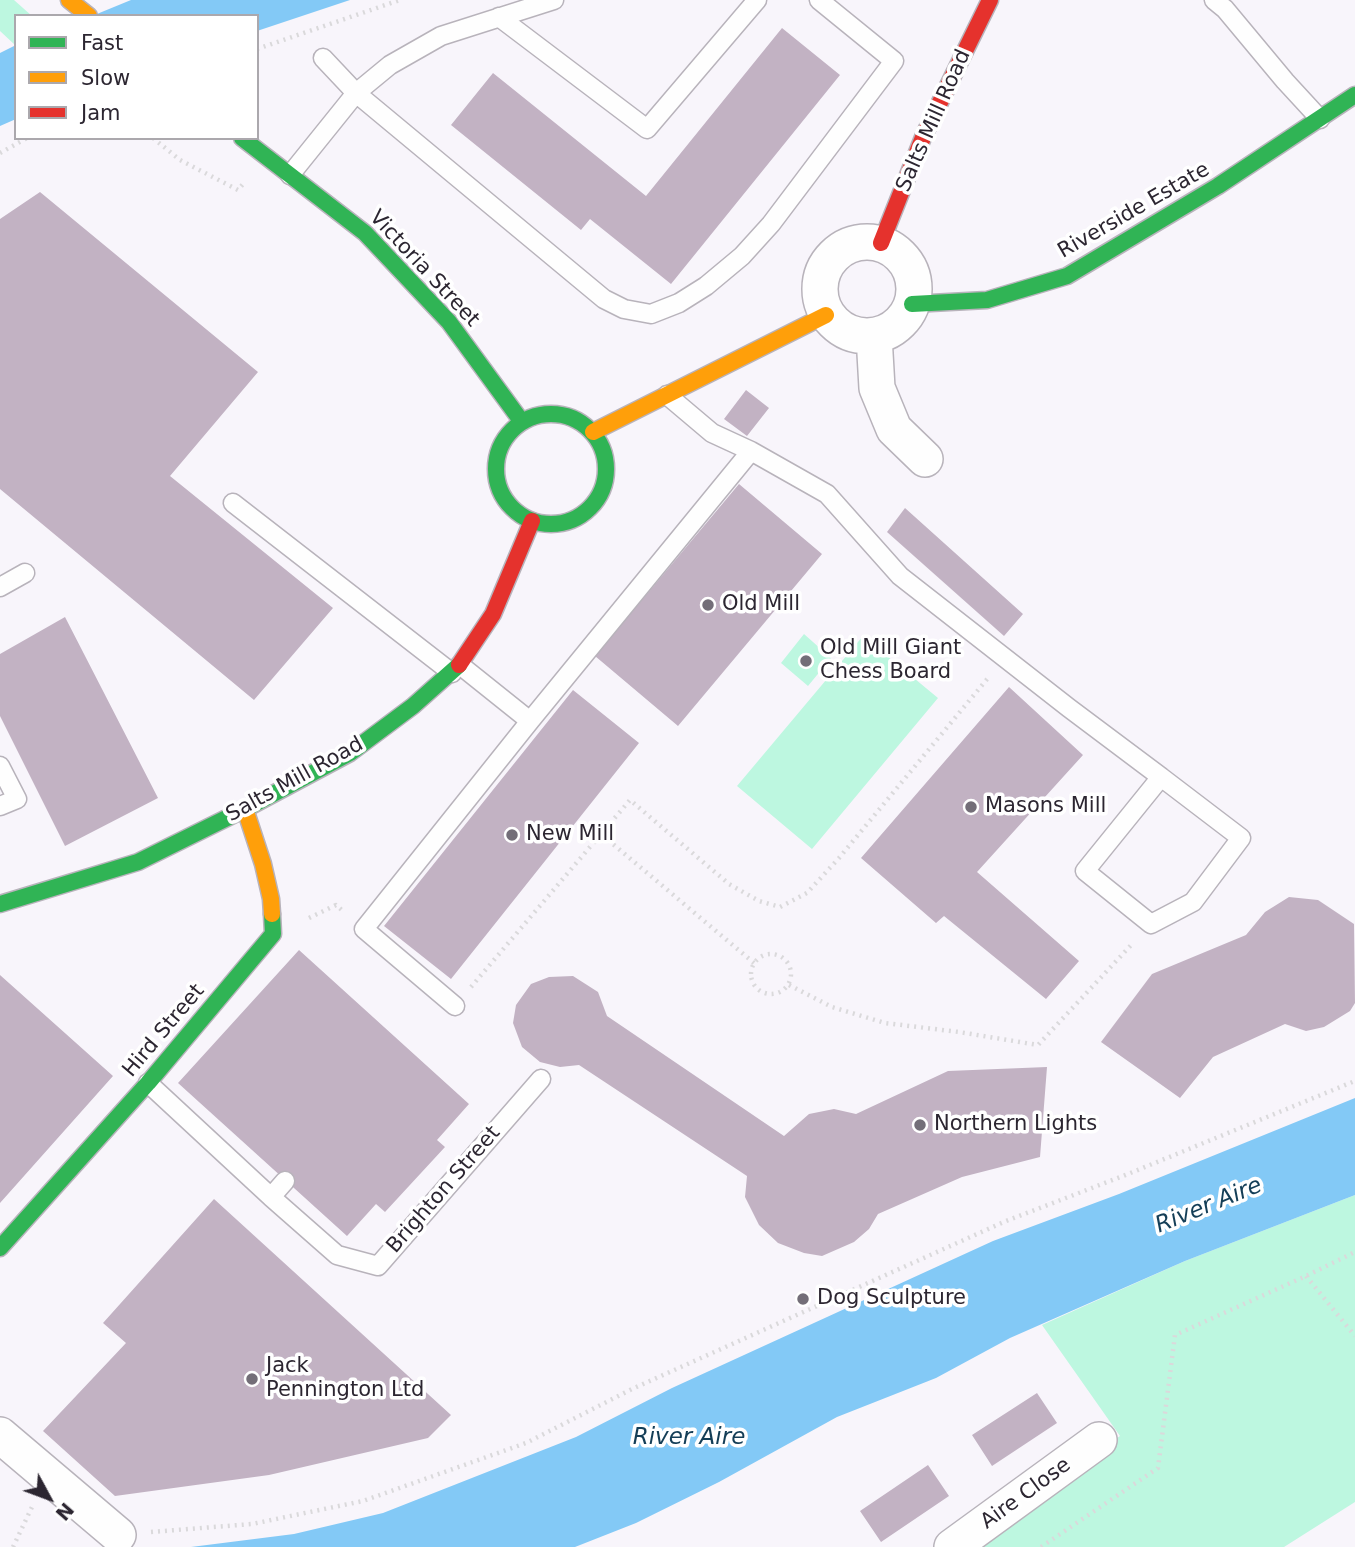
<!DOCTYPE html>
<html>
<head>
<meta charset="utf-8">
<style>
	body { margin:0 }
	#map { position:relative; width:1355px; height:1547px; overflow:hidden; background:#f8f5fb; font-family:"DejaVu Sans",sans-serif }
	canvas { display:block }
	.legend { position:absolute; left:14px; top:14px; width:245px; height:126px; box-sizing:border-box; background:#fff; border:2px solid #aba8ad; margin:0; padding:9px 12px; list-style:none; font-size:21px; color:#2c2631 }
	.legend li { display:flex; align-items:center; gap:14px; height:35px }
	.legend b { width:35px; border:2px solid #aba8ad }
	.north { position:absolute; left:14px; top:1463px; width:70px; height:70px; -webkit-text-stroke:5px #fff; paint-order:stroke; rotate:131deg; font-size:19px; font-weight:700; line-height:28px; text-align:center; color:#2c2631 }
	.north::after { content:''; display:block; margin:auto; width:24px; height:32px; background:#2c2631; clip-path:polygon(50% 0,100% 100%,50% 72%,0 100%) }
</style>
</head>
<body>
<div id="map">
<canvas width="1355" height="1547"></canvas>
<ul class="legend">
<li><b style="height:9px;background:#30b455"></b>Fast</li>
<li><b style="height:9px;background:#ff9f0a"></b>Slow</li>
<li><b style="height:9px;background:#e5322d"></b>Jam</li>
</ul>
<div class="north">N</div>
</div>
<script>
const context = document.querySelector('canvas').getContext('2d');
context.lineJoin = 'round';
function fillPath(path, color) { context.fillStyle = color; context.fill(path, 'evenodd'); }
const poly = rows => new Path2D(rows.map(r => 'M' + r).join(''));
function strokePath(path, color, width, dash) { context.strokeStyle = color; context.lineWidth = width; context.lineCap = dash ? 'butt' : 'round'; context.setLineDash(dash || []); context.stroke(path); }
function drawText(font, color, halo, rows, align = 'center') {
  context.font = font + ' "DejaVu Sans",sans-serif'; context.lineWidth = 7; context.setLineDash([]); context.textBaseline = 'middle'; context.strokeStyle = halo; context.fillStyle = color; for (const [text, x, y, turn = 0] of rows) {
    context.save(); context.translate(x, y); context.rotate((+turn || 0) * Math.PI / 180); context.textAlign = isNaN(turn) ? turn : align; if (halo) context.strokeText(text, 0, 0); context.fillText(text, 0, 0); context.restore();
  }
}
fillPath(poly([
	[0,0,14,0,32,16,16,16,15,45,0,31],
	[804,634,831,658,808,686,781,663],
	[863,636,938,698,812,849,737,786],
	[1355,1195,1355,1502,1284,1547,958,1547,1120,1436,1042,1325,1185,1261]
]), '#bdf7e0');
fillPath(poly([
	[131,0,350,0,257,31,257,16,92,16],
	[16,45,16,119,0,126,0,53],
	[1355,1098,1355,1195,1185,1261,1010,1338,936,1378,837,1417,719,1482,636,1523,575,1547,191,1547,294,1534,383,1513,576,1437,672,1388,993,1241,1119,1194]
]), '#83c9f6');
fillPath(poly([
	[782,28,840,75,671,284,590,219,581,230,451,125,493,73,646,196],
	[40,192,258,372,170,476,333,608,254,700,0,489,0,219],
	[746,390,769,408,747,436,724,419],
	[739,484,822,554,678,726,595,656],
	[905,508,1023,614,1004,636,887,532],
	[65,617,158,798,65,846,0,716,0,654],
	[1009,687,1083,755,977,872,1079,961,1046,999,944,916,936,923,861,858],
	[573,690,639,743,451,979,384,926],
	[1289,897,1318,900,1354,924,1355,1003,1350,1011,1324,1027,1306,1031,1285,1024,1213,1057,1180,1098,1101,1042,1152,974,1246,935,1265,912],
	[299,950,469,1104,437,1140,445,1147,385,1212,376,1204,347,1236,178,1083],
	[0,975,113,1076,0,1203],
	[573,976,598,992,607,1016,784,1136,809,1114,834,1109,856,1114,948,1071,1047,1067,1040,1157,962,1177,878,1214,869,1229,854,1242,822,1256,804,1253,778,1243,759,1225,745,1197,747,1176,579,1065,560,1067,540,1062,522,1047,513,1023,516,1005,531,984,549,977],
	[214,1199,451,1415,428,1438,269,1475,115,1496,43,1431,126,1343,103,1323],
	[1037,1393,1057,1423,992,1466,972,1435],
	[928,1465,949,1496,881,1542,860,1511]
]), '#c2b2c3');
const lane = poly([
	[1214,0,1225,9,1285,81,1320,119],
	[499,17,647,129,757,0],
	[323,58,356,93,604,299,624,309,651,314,679,303,706,286,742,256,771,224,894,61,819,0],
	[290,175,356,93,390,65,441,36,554,0],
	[667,395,712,433,751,451,827,494,900,576,1069,708,1161,777,1085,871,1151,924,1193,902,1241,838,1161,777],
	[233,503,452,673],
	[0,587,25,573],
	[460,665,530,721],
	[0,766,17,799,0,806],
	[455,1006,364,929,530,721,751,451],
	[148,1083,271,1197,285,1181],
	[271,1197,337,1255,378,1266,541,1079]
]);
const street = poly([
	'820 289a47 47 0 1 1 94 0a47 47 0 1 1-94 0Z',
	[874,336,877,388,894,429,925,459],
	[0,1435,118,1535],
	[952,1547,1099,1440]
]);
const fast = poly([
	[242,138,365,233,449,322,522,422],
	[912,304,987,300,1067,276,1218,186,1355,95],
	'496 469a55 55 0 1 1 110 0a55 55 0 1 1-110 0Z',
	[0,904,138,862,245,809,350,753,413,706,459,665],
	[0,1248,148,1083,273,934,272,914]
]);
const slow = poly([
	[69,0,89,16],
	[593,432,826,315],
	[245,809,263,864,271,899,272,914]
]);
const jam = poly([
	[881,243,924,135,990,0],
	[459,665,493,614,532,521]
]);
strokePath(lane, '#b8b3bb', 21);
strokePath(street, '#b8b3bb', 38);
strokePath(fast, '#b8b3bb', 19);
strokePath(slow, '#b8b3bb', 19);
strokePath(jam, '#b8b3bb', 19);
strokePath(poly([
	[257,49,400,0],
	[153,138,180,160,238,190,243,184],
	[0,153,27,138],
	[601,834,630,800,729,884,759,901,780,907,807,893,839,858,988,678],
	[309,918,336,905,344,912],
	'751 974a20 20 0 1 1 40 0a20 20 0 1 1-40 0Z',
	[789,985,832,1007,885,1023,959,1032,1038,1045,1133,943],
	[471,987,601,834,754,963],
	[1306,1276,1355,1336],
	[151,1532,252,1524,363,1501,526,1443,632,1389,1006,1221,1123,1176,1355,1081],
	[13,1547,32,1507],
	[1041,1547,1158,1468,1175,1335,1306,1276,1355,1252]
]), '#dad9db', 4.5, [2, 5]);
strokePath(lane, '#fefefe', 18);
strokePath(street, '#fefefe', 35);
strokePath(fast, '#30b455', 16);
strokePath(slow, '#ff9f0a', 16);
strokePath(jam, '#e5322d', 16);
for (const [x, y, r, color] of [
	[708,605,7,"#736e78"],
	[806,661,7,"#736e78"],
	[971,807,7,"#736e78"],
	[512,835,7,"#736e78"],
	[920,1125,7,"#736e78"],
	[803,1299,7,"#736e78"],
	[252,1379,7,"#736e78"]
]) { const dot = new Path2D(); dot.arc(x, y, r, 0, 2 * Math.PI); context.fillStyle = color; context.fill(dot); strokePath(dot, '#fff', 2.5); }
drawText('21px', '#2c2631', '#fff', [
	["Salts Mill Road",934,121,-66],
	["Riverside Estate",1134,211,-30],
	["Victoria Street",424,269,47],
	["Salts Mill Road",295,780,-29],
	["Hird Street",164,1031,-50],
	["Brighton Street",444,1190,-49],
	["Aire Close",1026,1494,-36]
]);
drawText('21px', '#2c2631', '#fff', [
	["Old Mill",722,605],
	["Old Mill Giant",820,649],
	["Chess Board",820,673],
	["Masons Mill",985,807],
	["New Mill",526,835],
	["Northern Lights",934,1125],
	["Dog Sculpture",817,1299],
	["Jack",266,1367],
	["Pennington Ltd",266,1391]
], 'left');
drawText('italic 23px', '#143e57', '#fff', [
	["River Aire",1209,1206,-22],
	["River Aire",689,1438]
]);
</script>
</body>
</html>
